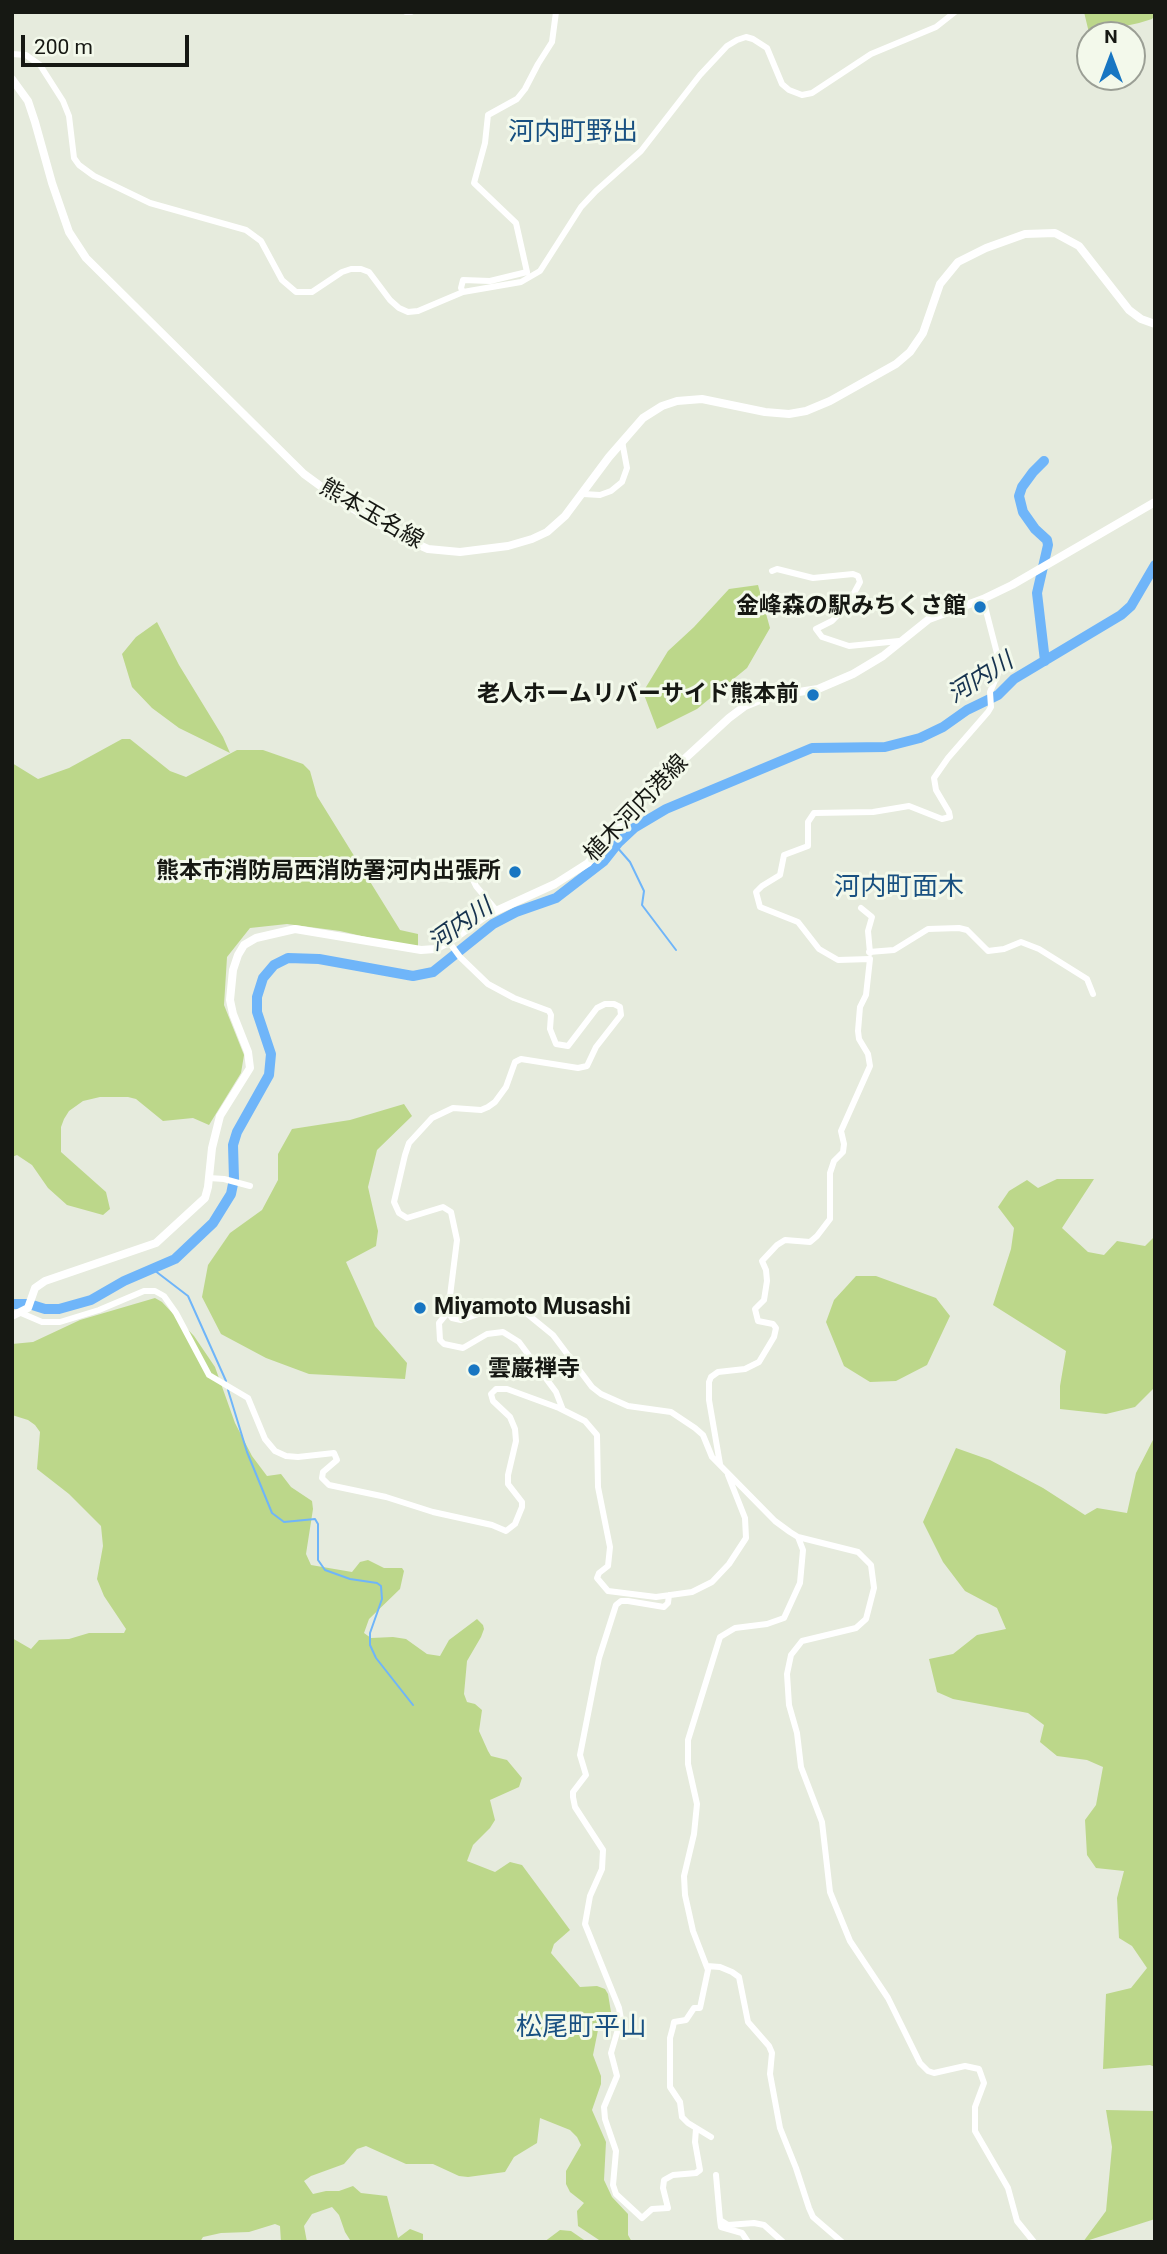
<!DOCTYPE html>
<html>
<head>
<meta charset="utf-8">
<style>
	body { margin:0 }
	#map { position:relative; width:1167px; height:2254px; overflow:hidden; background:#e6ebdd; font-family:Roboto,sans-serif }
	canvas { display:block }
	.frame { position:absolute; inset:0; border:14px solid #161813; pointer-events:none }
	.north { position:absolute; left:1076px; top:21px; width:70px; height:70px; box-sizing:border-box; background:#f3f9eb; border:2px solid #9b9f95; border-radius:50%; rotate:0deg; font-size:19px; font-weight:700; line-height:28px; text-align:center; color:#161813 }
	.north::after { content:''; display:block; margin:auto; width:24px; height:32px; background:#1876c2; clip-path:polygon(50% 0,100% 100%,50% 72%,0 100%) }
	.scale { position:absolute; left:21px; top:35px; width:168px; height:32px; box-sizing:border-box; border:4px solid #161813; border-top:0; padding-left:9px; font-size:21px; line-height:24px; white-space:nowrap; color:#161813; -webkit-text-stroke:5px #f3f9eb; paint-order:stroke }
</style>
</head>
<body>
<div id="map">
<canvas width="1167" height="2254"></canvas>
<div class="frame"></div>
<div class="north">N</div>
<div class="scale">200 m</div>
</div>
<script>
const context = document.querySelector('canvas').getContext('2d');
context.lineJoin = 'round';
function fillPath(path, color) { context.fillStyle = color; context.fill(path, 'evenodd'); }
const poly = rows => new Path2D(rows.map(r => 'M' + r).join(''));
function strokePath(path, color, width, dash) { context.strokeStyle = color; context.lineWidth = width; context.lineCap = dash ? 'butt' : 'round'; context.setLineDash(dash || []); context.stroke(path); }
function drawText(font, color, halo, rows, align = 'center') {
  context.font = font + ' Roboto,"Noto Sans JP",sans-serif'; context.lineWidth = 6; context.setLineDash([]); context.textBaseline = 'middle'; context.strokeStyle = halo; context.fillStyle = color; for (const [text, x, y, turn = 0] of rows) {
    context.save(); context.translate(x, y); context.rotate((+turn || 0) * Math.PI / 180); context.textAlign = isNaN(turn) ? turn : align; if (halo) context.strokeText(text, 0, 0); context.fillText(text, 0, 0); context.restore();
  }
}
fillPath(poly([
	[1084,12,1155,12,1155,15,1152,19,1139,23,1116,28,1101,35,1090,35,1090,37],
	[758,585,770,628,747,668,697,709,657,729,643,692,668,651,694,627,729,589],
	[157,622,179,665,223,737,230,753,179,728,152,708,132,687,122,654,136,637],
	[122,739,130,739,170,771,186,777,237,750,263,750,303,764,310,771,317,796,400,930,418,934,418,949,340,931,287,924,250,928,227,957,224,1005,244,1055,241,1073,209,1125,193,1118,163,1121,136,1099,128,1097,100,1097,83,1101,69,1111,64,1119,61,1127,61,1152,106,1192,110,1209,103,1215,67,1205,48,1188,32,1165,17,1155,12,1157,12,763,38,779,69,768],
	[404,1104,412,1116,377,1150,368,1187,378,1231,376,1246,346,1262,375,1326,407,1363,405,1379,309,1374,266,1358,221,1334,202,1297,208,1265,230,1233,262,1210,278,1180,278,1154,292,1129,350,1120],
	[1057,1179,1094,1179,1062,1228,1088,1252,1104,1255,1117,1241,1145,1246,1155,1236,1155,1387,1135,1407,1106,1414,1060,1409,1060,1386,1066,1351,993,1305,1011,1249,1014,1228,998,1207,1009,1191,1027,1180,1038,1188],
	[856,1276,876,1276,936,1298,950,1316,927,1365,896,1381,870,1382,844,1366,826,1322,834,1300],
	[155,1298,162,1302,194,1336,215,1367,235,1423,252,1456,267,1476,281,1474,291,1487,312,1501,313,1509,306,1554,311,1565,352,1572,360,1562,368,1560,384,1568,402,1568,404,1571,400,1589,369,1619,364,1633,371,1638,393,1637,406,1639,427,1654,440,1656,449,1640,477,1619,483,1625,484,1629,481,1637,467,1661,464,1694,467,1702,475,1704,482,1710,479,1731,488,1751,491,1756,507,1760,522,1778,519,1787,490,1800,495,1820,490,1828,473,1845,467,1861,495,1872,510,1862,522,1865,570,1930,554,1944,551,1953,580,1987,597,1986,605,1989,608,1994,612,2018,598,2030,593,2055,601,2076,601,2084,592,2110,606,2142,604,2180,612,2197,628,2214,628,2235,632,2242,602,2242,578,2226,577,2211,584,2203,570,2192,566,2184,566,2171,581,2145,577,2137,570,2130,540,2118,537,2143,514,2157,505,2172,468,2177,459,2176,433,2164,406,2164,366,2146,357,2149,344,2164,311,2176,304,2181,313,2194,326,2191,339,2191,353,2186,361,2193,387,2196,398,2238,410,2229,423,2234,423,2242,350,2240,345,2232,339,2215,332,2207,312,2214,304,2226,307,2242,281,2242,280,2226,275,2224,249,2232,221,2233,203,2237,200,2242,12,2242,12,1638,31,1649,39,1640,69,1639,89,1633,124,1633,126,1629,104,1596,97,1579,103,1546,101,1526,69,1494,37,1469,40,1432,35,1425,28,1420,12,1415,12,1344,33,1342,80,1320],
	[1155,1436,1155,2067,1150,2065,1103,2069,1106,1994,1131,1988,1147,1968,1132,1946,1119,1938,1117,1898,1124,1871,1096,1868,1087,1855,1085,1820,1096,1805,1103,1767,1087,1760,1057,1756,1040,1742,1044,1725,1028,1713,953,1699,937,1692,929,1659,953,1654,977,1635,1006,1629,997,1608,965,1591,943,1562,923,1522,956,1448,990,1460,1043,1488,1085,1515,1097,1508,1127,1513,1136,1473],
	[1106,2110,1155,2111,1155,2219,1083,2242,1106,2211,1112,2147],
	[560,2230,571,2231,587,2242,544,2242]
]), '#bcd78a');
strokePath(poly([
	[616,846,630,862,644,891,642,905,676,950],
	[154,1270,188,1296,226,1381],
	[228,1390,247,1452,272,1513,284,1522,315,1519,318,1524,318,1560,325,1570,350,1579,377,1583,381,1586,382,1599,370,1633,370,1645,376,1658,413,1705]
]), '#6fb5f9', 2);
strokePath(poly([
	[1044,461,1033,472,1022,487,1019,496,1023,512,1035,529,1047,540,1048,545,1037,593,1045,661],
	[12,1304,29,1304,45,1309,59,1309,91,1300,124,1281,175,1259,213,1223,231,1194,234,1179,233,1145,237,1132,269,1075,271,1054,257,1012,257,997,263,978,274,965,288,958,319,959,413,976,433,972,493,924,516,912,556,898,604,861,619,842,634,828,666,809,812,748,885,747,920,738,943,727,967,710,998,695,1014,679,1121,615,1131,606,1155,565]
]), '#6fb5f9', 10);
strokePath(poly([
	[406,12,411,12],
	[12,54,26,55,40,65,63,101,69,116,74,158,79,165,94,176,150,203,246,230,261,241,282,280,296,292,312,292,342,272,351,269,361,269,369,272,390,300,399,308,408,312,418,311,463,292,521,282,540,271,581,207,596,191,641,151,700,75,727,46,737,40,746,37,753,39,767,48,782,84,789,90,802,95,812,93,871,54,936,27,955,12],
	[463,292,461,288,463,280,490,281,527,272,516,223,474,183,485,143,488,115,517,99,525,89,538,64,552,42,556,12],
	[583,494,600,495,611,491,622,482,627,468,622,441],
	[772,571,777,569,813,578,853,574,858,576,860,582,847,606,832,621,816,629,822,637,849,646,899,641],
	[465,864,476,886,496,910],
	[861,908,872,917,868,931,870,953],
	[449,942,460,957,488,984,514,998,549,1011,551,1015,550,1029,556,1044,568,1046,597,1008,605,1004,614,1004,620,1007,621,1015,596,1047,587,1066,578,1068,521,1059,515,1062,506,1087,495,1102,488,1107,481,1110,453,1108,432,1118,409,1143,405,1155,394,1202,399,1213,407,1218,443,1207,451,1212,457,1240,448,1312,452,1318,461,1320,496,1308,526,1313,553,1335,592,1387,601,1394,628,1406,671,1412,695,1428,703,1435,712,1457,775,1521,790,1532,798,1537,858,1552,871,1565,874,1588,866,1619,856,1628,802,1641,791,1655,787,1674,789,1705,797,1733,801,1767,822,1822,830,1892,850,1941,888,1998,920,2063,928,2071,934,2073,965,2066,979,2069,984,2083,975,2107,975,2131,1008,2188,1017,2221,1034,2242],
	[869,952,894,950,928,929,959,928,967,930,988,951,1004,949,1021,942,1039,949,1087,979,1093,994],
	[209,1178,224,1179,250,1186],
	[448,1312,439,1323,440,1340,444,1344,463,1348,487,1334,503,1332,519,1342,556,1392,563,1410],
	[21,1313,42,1322,60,1322,99,1310,144,1291,155,1291,164,1296,176,1313,209,1375,248,1398,265,1439,275,1451,286,1456,298,1457,334,1453,337,1460,323,1472,322,1478,329,1485,386,1497,433,1512,492,1525,506,1531,515,1524,522,1507,522,1502,508,1484,508,1475,516,1441,515,1429,510,1417,493,1401,491,1394,496,1389,507,1389,559,1408,585,1421,597,1435,598,1487,610,1547,608,1566,599,1573,597,1578,608,1591,656,1597,692,1592,712,1582,729,1564,746,1538,745,1518,728,1475],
	[720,1464,709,1400,709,1382,711,1377,718,1372,745,1369,759,1362,774,1337,776,1328,773,1324,758,1321,755,1309,764,1300,767,1281,766,1270,762,1261,777,1245,785,1240,810,1242,817,1236,830,1219,830,1173,834,1161,843,1152,844,1144,841,1131,870,1066,868,1054,859,1039,858,1031,860,1007,866,995,870,959,838,960,819,949,798,922,760,907,756,892,762,886,780,875,784,855,808,846,808,822,814,813,873,812,909,806,942,819,950,817,949,812,936,790,934,778,948,758,988,712,991,707,990,692,999,671,999,661,983,599],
	[669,1595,668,1603,664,1607,628,1601,621,1601,616,1605,599,1658,580,1755,586,1775,573,1792,573,1797,575,1807,603,1850,602,1869,590,1896,585,1924,619,2008,621,2019,611,2053,617,2076,604,2107,605,2119,616,2151,613,2185,616,2194,642,2218,652,2209,668,2208,663,2188,664,2180,673,2175,696,2173,700,2170,695,2142,696,2129],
	[707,1966,720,1967,732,1972,739,1977,748,2022,769,2046,772,2053,770,2074,780,2128,796,2168,809,2208,813,2217,842,2242],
	[711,2137,688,2123,682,2117,680,2102,670,2087,670,2038,673,2027,674,2022,686,2020,694,2008,700,2008,708,1970,693,1931,685,1895,684,1876,694,1834,697,1804,688,1764,688,1740,720,1637,735,1628,767,1624,784,1618,800,1583,803,1550,798,1537],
	[716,2175,720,2220,728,2225,754,2223,764,2225,783,2242],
	[720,2220,721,2227,742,2233,748,2242]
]), '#fff', 6);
strokePath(poly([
	[12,79,28,101,35,122,52,183,69,232,86,258,304,474,345,504,401,537,428,549,460,552,508,546,532,539,547,532,565,516,609,457,643,418,662,406,677,401,702,399,765,412,789,414,806,411,830,401,896,364,910,352,923,333,940,284,958,262,986,248,1025,234,1055,233,1079,246,1129,310,1141,319,1155,324],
	[12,1316,28,1308,35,1288,45,1281,156,1243,205,1198,208,1187,212,1148,220,1116,250,1068,248,1052,233,1014,230,1000,233,970,238,955,244,945,256,938,295,929,421,950,435,949,449,942,485,916,555,884,588,863,628,813,654,787,729,718,745,706,767,697,818,689,853,674,883,656,929,619,983,599,1012,585,1155,502]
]), '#fff', 8);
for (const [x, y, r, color] of [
	[980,607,7,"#1876c2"],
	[813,695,7,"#1876c2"],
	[515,872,7,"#1876c2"],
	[420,1308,7,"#1876c2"],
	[474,1370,7,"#1876c2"]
]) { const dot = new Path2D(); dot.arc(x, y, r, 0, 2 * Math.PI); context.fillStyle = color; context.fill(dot); strokePath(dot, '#f3f9eb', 2.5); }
drawText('23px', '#161813', '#f3f9eb', [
	["熊本玉名線",371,515,30],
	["植木河内港線",637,809,-46]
]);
drawText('bold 23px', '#161813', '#f3f9eb', [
	["金峰森の駅みちくさ館",966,607],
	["老人ホームリバーサイド熊本前",799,695],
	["熊本市消防局西消防署河内出張所",501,872],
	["Miyamoto Musashi",434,1308,"left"],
	["雲巌禅寺",488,1370,"left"]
], 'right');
drawText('italic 24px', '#16334f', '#f3f9eb', [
	["河内川",981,679,-32],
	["河内川",461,926,-35]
]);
drawText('26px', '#185081', '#f3f9eb', [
	["河内町野出",573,133],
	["河内町面木",899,888],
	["松尾町平山",581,2028]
]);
</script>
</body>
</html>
